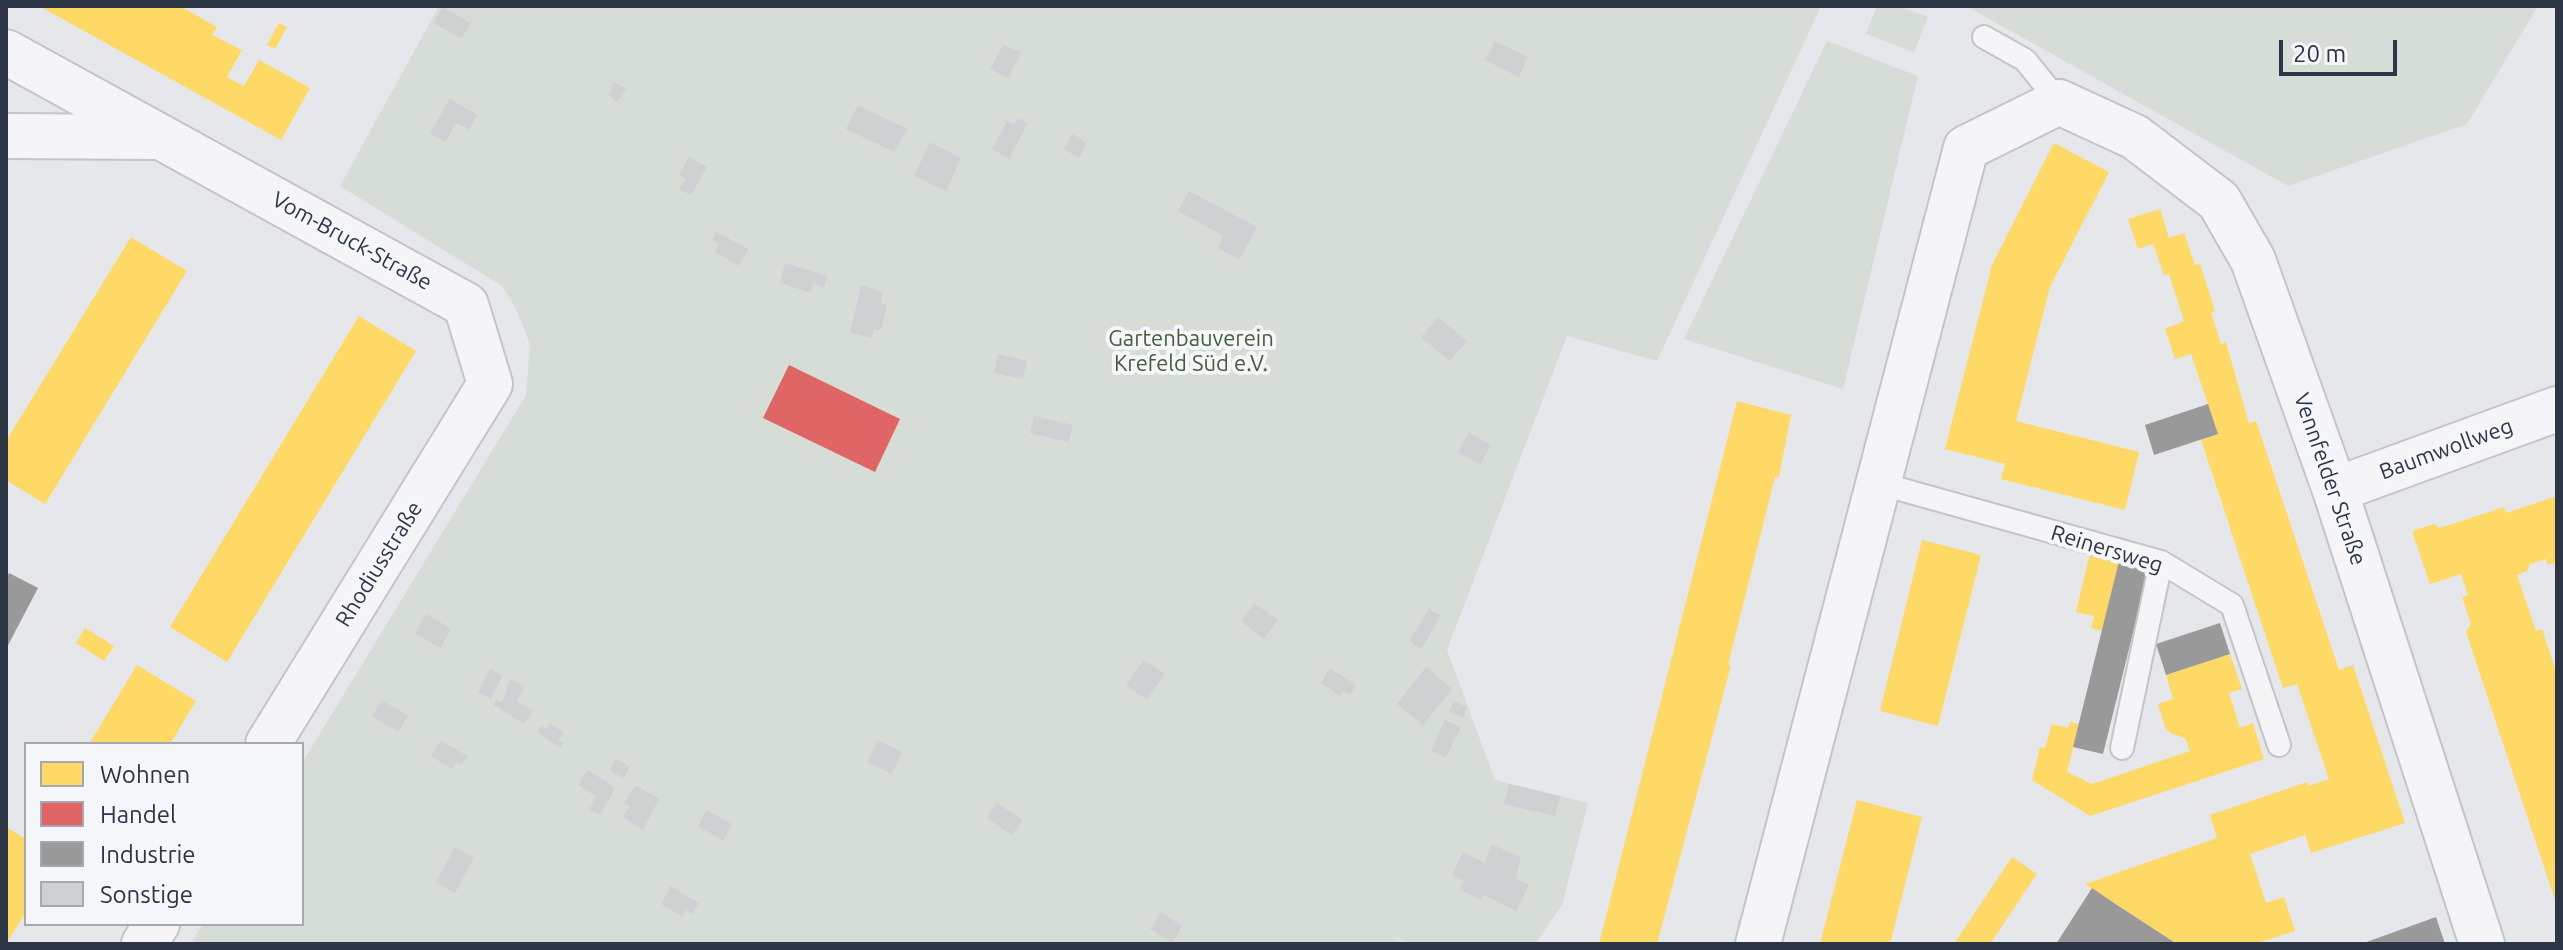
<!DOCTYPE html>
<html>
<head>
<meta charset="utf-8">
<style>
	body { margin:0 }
	#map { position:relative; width:2563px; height:950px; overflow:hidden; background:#e5e7ea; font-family:Ubuntu,sans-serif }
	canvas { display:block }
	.frame { position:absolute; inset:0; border:8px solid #2c3644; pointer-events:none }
	.legend { position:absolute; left:24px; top:742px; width:280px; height:184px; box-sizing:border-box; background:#f4f6f9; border:2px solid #a4a9b1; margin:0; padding:10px 14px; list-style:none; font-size:24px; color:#2c3644 }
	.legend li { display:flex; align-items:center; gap:16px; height:40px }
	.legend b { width:40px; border:2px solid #a4a9b1 }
	.scale { position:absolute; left:2279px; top:40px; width:118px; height:36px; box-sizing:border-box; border:4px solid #2c3644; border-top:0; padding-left:10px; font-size:24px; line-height:28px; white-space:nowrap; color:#2c3644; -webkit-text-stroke:6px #f4f6f9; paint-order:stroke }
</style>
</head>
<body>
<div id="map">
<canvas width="2563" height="950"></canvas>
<div class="frame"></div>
<ul class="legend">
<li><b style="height:22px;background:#ffd966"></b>Wohnen</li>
<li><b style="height:22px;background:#e06666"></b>Handel</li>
<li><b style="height:22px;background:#999"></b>Industrie</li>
<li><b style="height:22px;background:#ced0d2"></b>Sonstige</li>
</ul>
<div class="scale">20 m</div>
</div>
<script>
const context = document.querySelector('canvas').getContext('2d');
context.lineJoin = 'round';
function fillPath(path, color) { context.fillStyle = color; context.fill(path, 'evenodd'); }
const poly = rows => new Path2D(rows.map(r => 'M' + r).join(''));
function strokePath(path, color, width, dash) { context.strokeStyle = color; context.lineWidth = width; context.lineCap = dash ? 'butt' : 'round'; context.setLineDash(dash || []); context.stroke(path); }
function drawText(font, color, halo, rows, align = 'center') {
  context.font = font + ' Ubuntu,sans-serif'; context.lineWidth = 8; context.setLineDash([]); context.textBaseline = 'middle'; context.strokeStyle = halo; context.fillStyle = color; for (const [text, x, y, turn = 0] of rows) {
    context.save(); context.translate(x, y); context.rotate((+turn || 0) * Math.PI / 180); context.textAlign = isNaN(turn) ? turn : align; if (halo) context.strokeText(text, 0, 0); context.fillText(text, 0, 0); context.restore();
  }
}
fillPath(poly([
	[439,6,1821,6,1657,361,1567,336,1447,650,1495,780,1588,803,1562,905,1535,944,1406,944,1385,928,1404,944,191,944,203,924,302,924,302,763,526,395,530,344,516,309,502,286,340,186],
	[1877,6,1898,6,1928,17,1914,52,1866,34],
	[1966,6,2538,6,2467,124,2288,186],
	[1827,41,1918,76,1843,389,1684,339]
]), '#d6ddd6');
fillPath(poly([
	[39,6,180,6,217,27,212,35,242,50,227,77,244,86,259,60,310,88,281,140],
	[279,23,287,27,275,49,267,45],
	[2054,143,2109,172,2050,287,2016,421,2139,452,2125,510,2001,479,2005,464,1945,449,1992,265],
	[2160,209,2169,238,2184,233,2195,265,2200,264,2215,311,2211,312,2221,344,2226,342,2249,424,2256,421,2339,670,2353,665,2405,823,2311,853,2305,835,2250,854,2266,903,2284,897,2295,931,2255,944,2177,944,2085,884,2217,838,2210,815,2307,782,2308,786,2329,779,2297,684,2283,688,2201,440,2218,434,2191,354,2175,359,2165,329,2184,321,2169,274,2164,275,2153,244,2138,249,2128,219],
	[131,237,187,271,45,504,6,480,6,441],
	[359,316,416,351,227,662,170,627],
	[1737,401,1791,415,1779,477,1775,477,1728,665,1731,665,1657,944,1599,944],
	[2557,496,2557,562,2548,565,2546,559,2530,564,2527,571,2517,575,2536,631,2542,629,2557,674,2556,903,2466,632,2471,624,2462,597,2468,596,2461,574,2430,584,2412,531,2434,524,2440,528,2504,507,2506,513],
	[1922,540,1981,555,1938,726,1880,711],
	[2090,553,2119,561,2102,631,2091,628,2094,616,2076,612],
	[85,628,114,646,104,661,76,643],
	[2230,654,2242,689,2229,693,2240,728,2253,723,2264,759,2090,816,2032,780,2040,747,2045,748,2052,724,2068,728,2070,722,2079,724,2067,772,2092,784,2190,751,2185,738,2170,733,2165,727,2158,704,2173,699,2166,675],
	[137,665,196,701,170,744,89,744],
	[1857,800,1922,817,1890,944,1820,944],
	[6,827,26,839,26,912,6,944],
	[2012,857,2037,874,1990,944,1954,944]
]), '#ffd966');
fillPath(poly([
	[789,365,900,419,875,472,763,418]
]), '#e06666');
fillPath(poly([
	[2208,404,2218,434,2154,455,2145,425],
	[2119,561,2149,568,2103,754,2073,747],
	[9,573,38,588,6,649,6,580],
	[2220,623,2230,654,2166,675,2156,644],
	[2092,888,2117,905,2177,944,2056,944],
	[2436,917,2445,944,2361,944]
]), '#999');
fillPath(poly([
	[442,7,471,23,461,39,434,23],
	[1495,41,1528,57,1519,77,1485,60],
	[1003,45,1021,52,1008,78,990,69],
	[614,82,626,89,617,102,608,95],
	[450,99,477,115,469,130,456,123,445,142,430,133],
	[858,105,907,129,894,152,846,129],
	[1018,118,1028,123,1009,159,992,149,1007,121,1014,125],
	[1072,134,1087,143,1079,158,1064,149],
	[930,142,961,158,946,191,914,176],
	[689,157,707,167,691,195,679,189,686,178,679,175],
	[1189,191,1257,227,1239,260,1218,248,1224,236,1178,211],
	[716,232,748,249,739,266,715,252,720,244,712,240],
	[785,263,827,276,824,288,813,284,811,293,780,283],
	[861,285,883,292,881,303,887,305,881,330,874,329,872,338,850,333],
	[1438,317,1467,341,1450,361,1421,337],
	[998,354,1027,361,1023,379,994,373],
	[1034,416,1073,425,1069,442,1030,433],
	[1469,433,1491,445,1480,464,1458,452],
	[1254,603,1278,620,1264,639,1241,621],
	[1429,609,1441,616,1421,649,1409,641],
	[426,614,451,629,440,648,415,633],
	[1144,660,1165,674,1147,700,1126,685],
	[1426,667,1452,689,1423,725,1397,704],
	[1330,668,1356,685,1350,695,1343,691,1340,696,1321,683],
	[490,669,502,676,491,699,478,692],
	[510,679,524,686,517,701,533,711,524,724,494,705,496,700,502,703],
	[382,700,408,716,398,732,372,716],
	[1454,701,1467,707,1463,718,1449,712],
	[1445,720,1461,727,1446,757,1431,751],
	[550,723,564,733,558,740,563,743,560,748,537,732,541,726,546,729],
	[441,740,467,756,462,765,456,762,452,769,431,756],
	[878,740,902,752,892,774,867,762],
	[616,759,630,767,623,778,609,770],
	[588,770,615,788,600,815,589,810,596,796,578,785],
	[1509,784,1560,796,1555,816,1504,804],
	[636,785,659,799,643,830,623,817,630,807,624,803],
	[997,803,1023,820,1012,835,987,818],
	[707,810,732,824,723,841,698,826],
	[1491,844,1521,857,1516,878,1529,885,1516,911,1484,895,1481,900,1460,890,1464,881,1452,875,1463,852,1485,863],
	[455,847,474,858,455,893,436,882],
	[671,886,699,903,692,914,686,910,682,917,661,904],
	[1161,912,1182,926,1172,943,1150,929]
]), '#ced0d2');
const service = poly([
	[1984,37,2025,60,2059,102],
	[1878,483,2161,562,2232,605,2279,745],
	[2122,748,2161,562]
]);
const minor = poly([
	[6,52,466,305,490,384,268,744],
	[6,136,159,137],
	[2335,490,2557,409],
	[144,944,157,924],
	[1758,944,1966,148,2059,102,2135,137,2219,201,2253,260,2335,490,2482,944]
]);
strokePath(service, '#c3c5c8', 26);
strokePath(minor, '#c3c5c8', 48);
strokePath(service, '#f5f5f7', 22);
strokePath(minor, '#f5f5f7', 44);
drawText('22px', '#2c3644', '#f4f6f9', [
	["Vom-Bruck-Straße",352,241,29],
	["Baumwollweg",2446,449,-20],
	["Vennfelder Straße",2330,479,71],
	["Reinersweg",2107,549,17],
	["Rhodiusstraße",379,564,-58]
]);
drawText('22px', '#435f39', '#f4f6f9', [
	["Gartenbauverein",1191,339],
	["Krefeld Süd e.V.",1191,364]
]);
</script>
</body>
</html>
